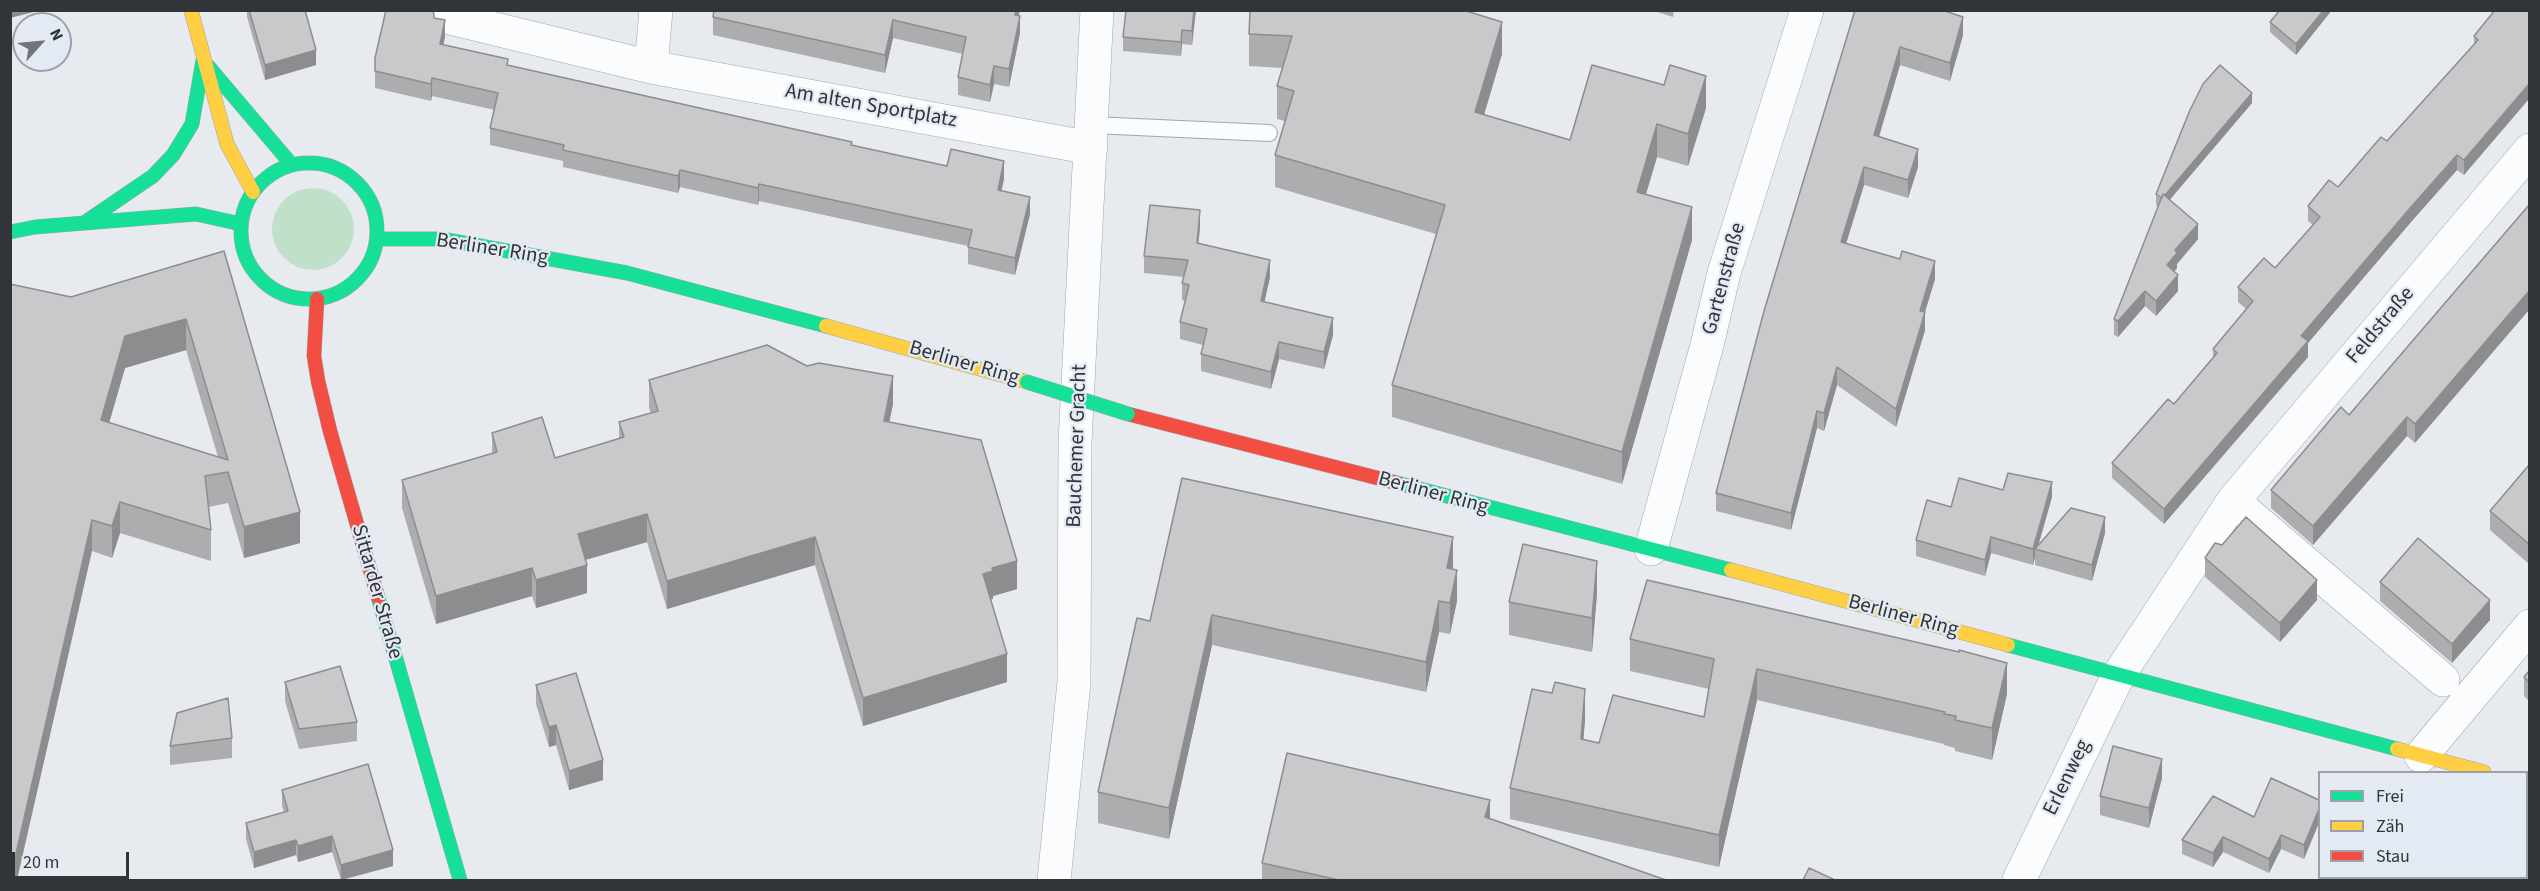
<!DOCTYPE html>
<html>
<head>
<meta charset="utf-8">
<style>
	body { margin:0 }
	#map { position:relative; width:2540px; height:891px; overflow:hidden; background:#e7ebf0; font-family:"Source Sans 3",sans-serif }
	canvas { display:block }
	.frame { position:absolute; inset:0; border:12px solid #313438; pointer-events:none }
	.legend { position:absolute; left:2318px; top:771px; width:210px; height:108px; box-sizing:border-box; background:#e3eaf4; border:2px solid #9ca1a9; margin:0; padding:8px 10px; list-style:none; font-size:18px; color:#313438 }
	.legend li { display:flex; align-items:center; gap:12px; height:30px }
	.legend b { width:30px; border:2px solid #9ca1a9 }
	.north { position:absolute; left:12px; top:12px; width:60px; height:60px; box-sizing:border-box; background:#e3eaf4; border:2px solid #9ca1a9; border-radius:50%; rotate:63deg; font-size:16px; font-weight:700; line-height:24px; text-align:center; color:#313438 }
	.north::after { content:''; display:block; margin:auto; width:21px; height:27px; background:#717478; clip-path:polygon(50% 0,100% 100%,50% 72%,0 100%) }
	.scale { position:absolute; left:12px; top:852px; width:117px; height:27px; box-sizing:border-box; border:3px solid #313438; border-top:0; padding-left:8px; font-size:18px; line-height:21px; white-space:nowrap; color:#313438; -webkit-text-stroke:4px #e3eaf4; paint-order:stroke }
</style>
</head>
<body>
<div id="map">
<canvas width="2540" height="891"></canvas>
<div class="frame"></div>
<ul class="legend">
<li><b style="height:8px;background:#16e098"></b>Frei</li>
<li><b style="height:8px;background:#ffcf43"></b>Zäh</li>
<li><b style="height:8px;background:#f24e42"></b>Stau</li>
</ul>
<div class="north">N</div>
<div class="scale">20 m</div>
</div>
<script>
const context = document.querySelector('canvas').getContext('2d');
context.lineJoin = 'round';
function fillPath(path, color) { context.fillStyle = color; context.fill(path, 'evenodd'); }
const poly = rows => new Path2D(rows.map(r => 'M' + r).join(''));
function strokePath(path, color, width, dash) { context.strokeStyle = color; context.lineWidth = width; context.lineCap = dash ? 'butt' : 'round'; context.setLineDash(dash || []); context.stroke(path); }
function drawText(font, color, halo, rows, align = 'center') {
  context.font = font + ' "Source Sans 3",sans-serif'; context.lineWidth = 4.5; context.setLineDash([]); context.textBaseline = 'middle'; context.strokeStyle = halo; context.fillStyle = color; for (const [text, x, y, turn = 0] of rows) {
    context.save(); context.translate(x, y); context.rotate((+turn || 0) * Math.PI / 180); context.textAlign = isNaN(turn) ? turn : align; if (halo) context.strokeText(text, 0, 0); context.fillText(text, 0, 0); context.restore();
  }
}
fillPath(poly([
	'272 229a41 41 0 1 1 82 0a41 41 0 1 1-82 0Z'
]), '#c0e0ca');
const lane = poly([
	[1092,125,1269,133]
]);
const street = poly([
	[446,17,651,67,1091,148],
	[651,67,656,10],
	[2233,501,2443,680],
	[1651,549,1707,345,1724,273,1807,10],
	[2421,756,2530,626],
	[1054,880,1074,682,1075,442,1097,10],
	[2019,880,2118,676,2233,501,2530,150]
]);
const fast = poly([
	[208,66,292,165],
	'241 231a68 68 0 1 1 136 0a68 68 0 1 1-136 0Z',
	[84,223,153,176,173,155,192,124,203,60],
	[10,232,35,227,196,214,241,224],
	[378,239,442,239,627,273,826,326],
	[1397,483,1731,570],
	[378,597,460,880],
	[2008,645,2397,749]
]);
const slow = poly([
	[191,10,227,144,253,192],
	[826,326,1027,382],
	[1731,570,2008,645],
	[2397,749,2484,772],
	[2526,784,2530,784]
]);
const jam = poly([
	[317,299,314,356,318,381,330,431,378,597],
	[1128,414,1397,483]
]);
strokePath(lane, '#a3a6aa', 18);
strokePath(street, '#a3a6aa', 34);
strokePath(fast, '#a3a6aa', 15);
strokePath(slow, '#a3a6aa', 15);
strokePath(jam, '#a3a6aa', 15);
strokePath(lane, '#fbfcfd', 16);
strokePath(street, '#fbfcfd', 33);
strokePath(fast, '#16e098', 14);
strokePath(slow, '#ffcf43', 14);
strokePath(jam, '#f24e42', 14);
const fastBridge = poly([
	[1027,382,1128,414]
]);
strokePath(fastBridge, '#a3a6aa', 15, []);
strokePath(fastBridge, '#16e098', 14);
fillPath(poly([
	[247,10,305,10,316,65,265,80,247,17],
	[1126,10,1196,10,1192,45,1182,44,1181,56,1123,51,1123,37],
	[1250,10,1502,54,1484,115,1570,140,1706,108,1688,166,1657,157,1646,194,1692,240,1622,484,1392,417,1392,385,1436,234,1275,187,1275,155,1285,121,1277,119,1277,86,1282,68,1249,66,1249,34],
	[1651,10,1674,10,1673,17],
	[1855,10,1963,35,1950,81,1900,65,1879,137,1918,167,1908,198,1864,185,1846,244,1935,279,1925,312,1925,330,1896,427,1837,385,1824,431,1817,428,1791,530,1716,511,1716,493],
	[2332,10,2296,55,2270,32,2270,22],
	[2495,10,2464,175,2457,170,2411,222,2308,343,2308,357,2164,524,2112,478,2112,463,2174,404,2213,358,2213,349,2246,309,2238,302,2238,287,2275,268,2313,225,2308,221,2308,206,2338,187,2387,141,2474,45,2474,36],
	[1019,15,1020,33,1009,87,994,84,990,102,958,95,958,77,963,54,893,38,885,73,713,35,713,17],
	[434,18,445,37,443,45,508,65,852,145,1004,179,1001,191,1030,214,1015,275,968,264,968,246,759,201,758,205,680,187,678,193,563,167,563,161,490,145,490,128,495,110,432,96,431,101,375,88,375,58],
	[2252,103,2170,199,2198,239,2177,264,2177,268,2174,272,2178,291,2156,316,2145,306,2118,337,2114,335,2114,319,2158,206,2156,205,2156,194],
	[2529,205,2415,443,2407,436,2313,545,2271,508,2271,490,2349,415],
	[1200,227,1198,243,1270,277,1264,302,1333,335,1324,369,1279,359,1271,389,1201,371,1201,354,1203,345,1180,339,1180,322,1185,301,1182,300,1182,283,1184,277,1144,273,1144,256],
	[224,251,300,543,244,558,228,503,209,507,211,530,211,561,120,533,112,558,92,551,71,297],
	[186,350,218,457,109,423,125,368],
	[807,366,893,404,889,422,1017,589,993,596,993,599,991,599,1007,682,863,726,815,565,667,609,647,542,585,560,587,593,536,608,532,596,436,624,402,508,402,480,492,454,492,433,555,458,619,438,619,422,651,413,649,408,649,380],
	[2529,465,2529,564,2490,530,2490,511],
	[2003,490,2052,497,2038,546,2105,533,2092,581,2035,565,2035,557,2033,565,1991,553,1985,576,1916,556,1916,540,1951,507],
	[2205,558,2317,600,2280,642,2205,577],
	[1453,567,1457,601,1450,634,1439,632,1426,692,1212,645,1169,839,1098,823,1098,792,1150,621],
	[2380,582,2490,620,2452,663,2380,601],
	[1597,594,1592,652,1509,635,1509,602],
	[1630,639,2007,694,1992,760,1955,751,1955,748,1944,745,1944,744,1757,700,1719,867,1510,819,1510,788,1585,720,1583,740,1599,743,1704,717,1709,689,1630,671],
	[2529,671,2529,701,2524,696,2524,677],
	[285,682,357,722,357,741,299,749,285,701],
	[536,685,603,780,569,790,556,745,549,747,536,704],
	[232,738,232,758,170,765,170,746],
	[2162,778,2149,828,2100,815,2100,796],
	[282,790,393,866,341,880,332,852,298,862,296,855,254,868,246,839,246,823,284,812,282,806],
	[2319,800,2304,859,2281,849,2269,873,2223,852,2213,867,2182,854,2182,840,2254,817],
	[1490,818,1666,880,1262,880,1262,863],
	[2393,878,2526,878,2529,880,2399,880]
]), '#adadaf');
fillPath(poly([
	[10,10,42,10,10,18],
	[1016,10,1020,10,1015,32,1015,15],
	[1194,10,1196,10,1192,45,1192,31],
	[2324,10,2332,10,2296,55,2296,44],
	[1020,16,1020,33,1009,87,1009,69],
	[1963,17,1963,35,1950,81,1950,63],
	[445,20,445,37,440,61,440,44],
	[893,20,893,38,885,73,885,55],
	[1502,22,1502,54,1475,145,1475,112],
	[1182,30,1182,44,1181,56,1181,42],
	[1900,47,1900,65,1874,153,1874,135],
	[316,50,316,65,265,80,265,65],
	[994,66,994,84,990,102,990,85],
	[1706,76,1706,108,1688,166,1688,134],
	[432,78,432,96,431,101,431,84],
	[2529,84,2529,99,2464,175,2464,160],
	[2252,93,2252,103,2162,209,2162,198],
	[1657,124,1657,157,1637,224,1637,192],
	[1918,149,1918,167,1908,198,1908,180],
	[2457,155,2457,170,2411,222,2308,343,2308,357,2164,524,2164,509,2301,336,2411,207],
	[1004,161,1004,179,998,207,998,190],
	[1864,167,1864,185,1841,260,1841,242],
	[680,170,680,187,678,193,678,176],
	[759,184,759,201,758,205,758,188],
	[1030,197,1030,214,1015,275,1015,258],
	[1692,207,1692,240,1622,484,1622,452],
	[1200,210,1200,227,1197,260,1197,243],
	[2198,224,2198,239,2177,264,2177,268,2167,280,2167,265,2175,250],
	[1270,260,1270,277,1261,318,1261,301],
	[1935,261,1935,279,1920,328,1920,311],
	[2178,275,2178,291,2156,316,2156,301],
	[2145,291,2145,306,2118,337,2118,321],
	[2529,291,2529,310,2415,443,2415,424],
	[1925,312,1925,330,1896,427,1896,409],
	[1333,318,1333,335,1324,369,1324,352],
	[186,319,186,350,125,368,101,451,101,420,125,336],
	[1279,342,1279,359,1271,389,1271,372],
	[1837,367,1837,385,1824,431,1824,413],
	[893,376,893,404,884,449,884,421],
	[1817,411,1817,428,1791,530,1791,513],
	[2407,417,2407,436,2313,545,2313,526],
	[2052,482,2052,497,2037,550,2035,549,2035,557,2033,565,2033,549],
	[120,502,120,533,112,558,112,526],
	[300,512,300,543,244,558,244,527],
	[647,514,647,542,578,562,578,534],
	[2105,517,2105,533,2092,581,2092,565],
	[92,520,92,551,17,880,10,880],
	[815,537,815,565,667,609,667,581],
	[1453,537,1453,567,1447,598,1447,568],
	[1991,537,1991,553,1985,576,1985,560],
	[1017,561,1017,589,993,596,993,599,983,602,983,574,992,568],
	[1597,561,1597,594,1592,652,1592,618],
	[587,565,587,593,536,608,536,580],
	[532,568,532,596,436,624,436,596],
	[1457,570,1457,601,1450,634,1450,603],
	[2317,580,2317,600,2280,642,2280,623],
	[2490,600,2490,620,2452,663,2452,644],
	[1439,601,1439,632,1426,692,1426,662],
	[1212,615,1212,645,1169,839,1169,808],
	[1007,654,1007,682,863,726,863,698],
	[2007,663,2007,694,1992,760,1992,728],
	[1757,669,1757,700,1719,867,1719,835],
	[1585,689,1585,720,1581,771,1581,739],
	[556,725,556,745,549,747,549,727],
	[2162,759,2162,778,2149,828,2149,808],
	[603,760,603,780,569,790,569,771],
	[1490,800,1490,832,1485,817],
	[2319,809,2319,823,2304,859,2304,845],
	[2281,835,2281,849,2269,873,2269,859],
	[332,836,332,852,298,862,298,846],
	[2223,837,2223,852,2213,867,2213,853],
	[296,840,296,855,254,868,254,852],
	[393,850,393,866,341,880,341,865]
]), '#8d8d8f');
const building = poly([
	[249,10,305,10,316,50,265,65,249,10],
	[386,10,432,10,434,14,434,18,445,20,440,44,508,59,507,65,852,142,851,145,947,166,951,149,1004,161,998,190,1030,197,1015,258,968,247,972,230,759,184,758,188,680,170,678,176,563,150,564,145,490,128,498,93,432,78,431,84,375,71,375,58,386,10],
	[714,10,1016,10,1015,15,1020,16,1009,69,994,66,990,85,958,77,966,37,893,20,885,55,713,17,714,10],
	[1126,10,1194,10,1192,31,1182,30,1181,42,1123,37,1126,10],
	[1250,10,1463,10,1502,22,1475,112,1570,140,1592,65,1664,85,1670,65,1706,76,1688,134,1657,124,1637,192,1692,207,1622,452,1392,385,1445,205,1275,155,1294,91,1277,86,1292,36,1249,34,1250,10],
	[1855,10,1942,10,1963,17,1950,63,1900,47,1874,135,1918,149,1908,180,1864,167,1841,242,1900,259,1902,251,1935,261,1920,311,1925,312,1896,409,1837,367,1824,413,1817,411,1791,513,1716,493,1764,311,1855,10],
	[2280,10,2324,10,2296,44,2270,22,2280,10],
	[2495,10,2529,10,2529,84,2464,160,2457,155,2411,207,2301,336,2308,341,2164,509,2112,463,2168,399,2174,404,2217,353,2213,349,2253,301,2238,287,2264,258,2275,268,2320,217,2308,206,2329,180,2338,187,2381,137,2387,141,2478,40,2474,36,2495,10],
	[2220,65,2252,93,2165,195,2163,194,2162,198,2156,194,2190,110,2203,84,2220,65],
	[2163,194,2198,224,2175,250,2177,253,2167,265,2178,275,2156,301,2145,291,2118,321,2114,319,2163,194],
	[1150,205,1200,210,1197,243,1270,260,1261,301,1333,318,1324,352,1279,342,1271,372,1201,354,1207,329,1180,322,1189,285,1182,283,1188,260,1144,256,1150,205],
	[2529,205,2529,291,2415,424,2407,417,2313,526,2271,490,2341,407,2349,415,2529,205],
	[224,251,300,512,244,527,228,472,205,476,211,530,120,502,112,526,92,520,10,880,10,284,71,297,224,251],
	[186,319,228,460,101,420,125,336,186,319],
	[767,345,807,366,819,363,893,376,884,421,981,440,1017,561,992,568,993,571,983,574,1007,654,863,698,815,537,667,581,647,514,578,534,587,565,536,580,532,568,436,596,402,480,497,452,492,433,542,417,555,458,624,437,619,422,658,411,649,380,767,345],
	[2529,465,2529,544,2490,511,2529,465],
	[2008,473,2052,482,2033,549,1991,537,1985,560,1916,540,1927,500,1951,507,1959,478,2003,490,2008,473],
	[1182,478,1453,537,1447,568,1457,570,1450,603,1439,601,1426,662,1212,615,1169,808,1098,792,1137,618,1150,621,1182,478],
	[2071,508,2105,517,2092,565,2035,549,2071,508],
	[2246,517,2317,580,2280,623,2205,558,2215,543,2222,545,2246,517],
	[2418,538,2490,600,2452,644,2380,582,2418,538],
	[1523,544,1597,561,1592,618,1509,602,1523,544],
	[1647,580,1959,652,1959,650,2007,663,1992,728,1955,720,1956,716,1944,714,1945,712,1757,669,1719,835,1510,788,1532,689,1552,693,1555,682,1585,689,1581,739,1599,743,1613,695,1704,717,1714,659,1630,639,1647,580],
	[340,666,357,722,299,729,285,682,340,666],
	[2529,671,2529,682,2524,677,2529,671],
	[576,673,603,760,569,771,556,725,549,727,536,685,576,673],
	[228,698,232,738,170,746,177,713,228,698],
	[2113,746,2162,759,2149,808,2100,796,2113,746],
	[1287,753,1490,800,1485,817,1666,880,1339,880,1262,863,1287,753],
	[368,764,393,850,341,865,332,836,298,846,296,840,254,852,246,823,288,811,282,790,368,764],
	[2271,778,2319,800,2319,809,2304,845,2281,835,2269,859,2223,837,2213,853,2182,840,2213,796,2254,817,2271,778],
	[2526,851,2529,853,2529,880,2437,880,2431,878,2526,878,2526,851],
	[1809,868,1835,880,1803,880,1809,868]
]);
fillPath(building, '#c9c9cc');
strokePath(building, '#8d8d8f', 1.5);
drawText('21px', '#313438', '#e3eaf4', [
	["Am alten Sportplatz",871,107,10],
	["Berliner Ring",492,250,9],
	["Gartenstraße",1725,279,-75],
	["Feldstraße",2381,326,-50],
	["Berliner Ring",964,364,16],
	["Bauchemer Gracht",1078,446,-88],
	["Berliner Ring",1433,494,15],
	["Sittarder Straße",376,592,74],
	["Berliner Ring",1903,617,15],
	["Erlenweg",2068,778,-64]
]);
</script>
</body>
</html>
